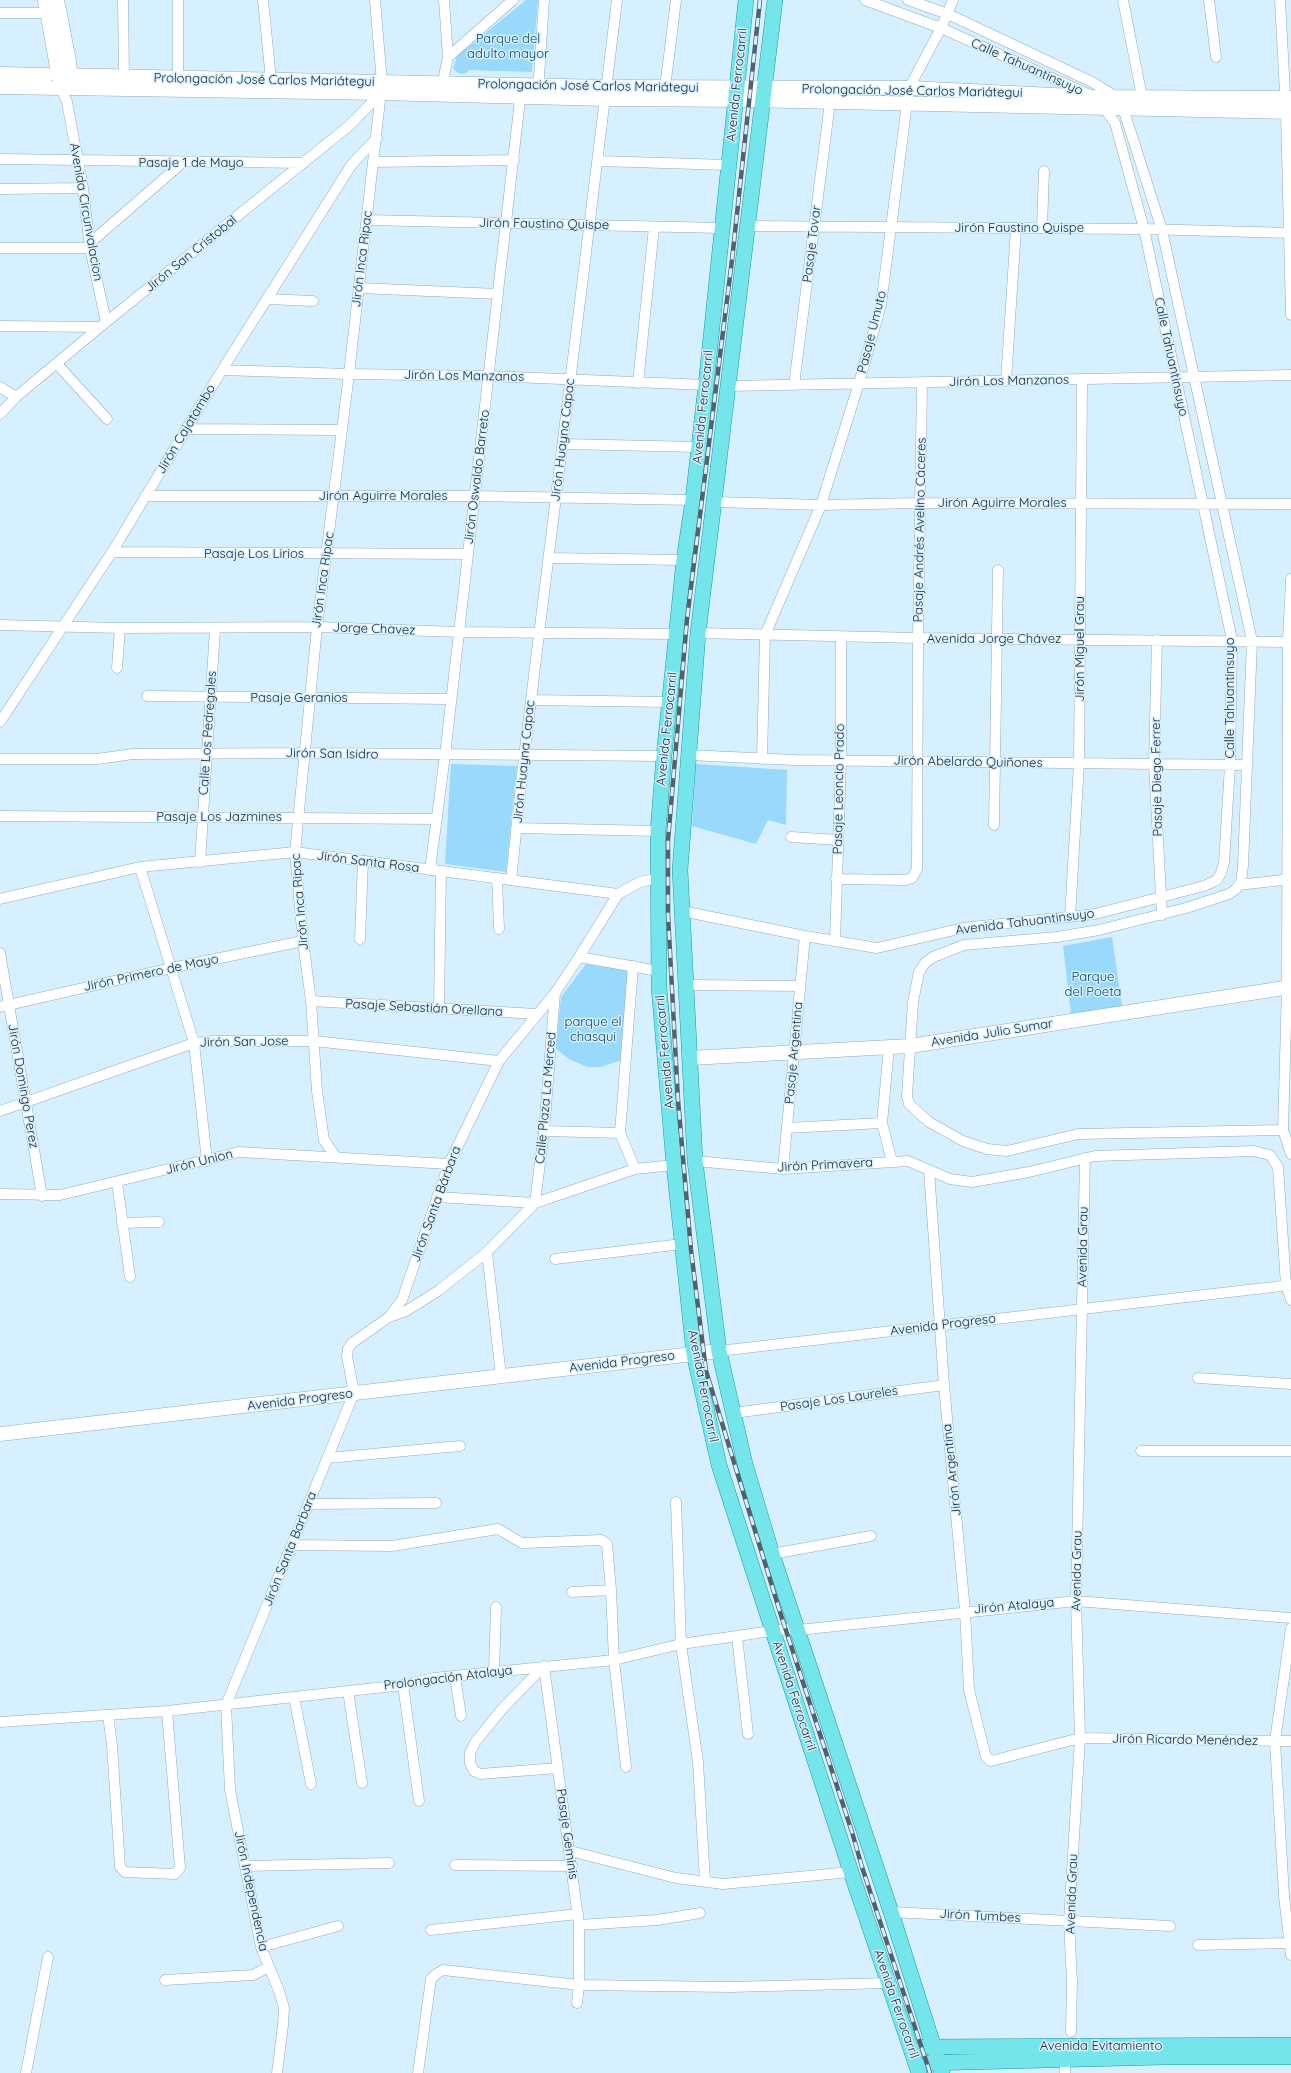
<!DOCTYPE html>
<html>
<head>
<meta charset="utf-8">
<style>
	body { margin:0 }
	canvas { display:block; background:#d6f0ff }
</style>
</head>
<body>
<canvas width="1291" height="2073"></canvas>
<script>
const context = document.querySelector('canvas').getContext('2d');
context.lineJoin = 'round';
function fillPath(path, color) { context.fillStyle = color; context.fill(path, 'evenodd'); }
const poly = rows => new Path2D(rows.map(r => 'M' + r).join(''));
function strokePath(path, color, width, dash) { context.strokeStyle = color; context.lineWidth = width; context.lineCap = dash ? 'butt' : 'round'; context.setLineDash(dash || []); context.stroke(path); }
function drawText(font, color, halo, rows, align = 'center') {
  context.font = font + ' Quicksand,sans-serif'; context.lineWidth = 3; context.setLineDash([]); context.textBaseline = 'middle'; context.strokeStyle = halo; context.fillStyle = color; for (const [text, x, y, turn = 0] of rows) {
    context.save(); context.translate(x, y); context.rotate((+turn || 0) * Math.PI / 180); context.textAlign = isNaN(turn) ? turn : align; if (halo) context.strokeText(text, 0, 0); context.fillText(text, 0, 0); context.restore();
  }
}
fillPath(poly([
	[526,0,538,0,532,72,469,70,466,73,460,74,453,69,457,56],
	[451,764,517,766,506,872,445,864],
	[696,764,787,770,786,825,768,820,756,844,692,826],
	[1112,937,1122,1006,1071,1014,1063,946],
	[586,964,625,970,630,976,622,1060,601,1067,587,1067,569,1059,556,1049,561,997]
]), '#98d9fc');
const street = poly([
	[123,0,124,76],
	[263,0,271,80],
	[444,0,448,57],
	[865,0,941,28,1090,95],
	[908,0,948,14,1092,82,1116,97,1123,108,1162,230,1252,641,1243,866,1241,882,1236,889,1229,894,1186,908,1099,930,1057,937,964,945,933,957,925,963,919,972,913,1002,907,1096,909,1104,929,1122,963,1141,987,1149,1007,1151,1078,1134,1283,1130],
	[1123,0,1143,102],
	[1209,0,1216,57],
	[1280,0,1286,112,1291,315],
	[0,13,47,13],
	[178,84,178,0],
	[61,88,67,102,83,188,90,248,106,322],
	[665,88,676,0],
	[441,90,448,57,513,0],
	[538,92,544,0],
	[0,159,304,163],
	[598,161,728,165],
	[374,162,514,160],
	[0,189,83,188],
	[367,220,721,228],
	[747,226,1144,229,1291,233],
	[1042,228,1044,171],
	[90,243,182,163],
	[0,248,90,248],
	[359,288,498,294],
	[268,299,313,301],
	[0,326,100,327],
	[57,364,107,419],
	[222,370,349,374,489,376,706,385],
	[1006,381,1016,228],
	[638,383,654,227],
	[794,385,830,102],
	[728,386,1291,375],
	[0,387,16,397],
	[0,414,16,397,100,327,350,125,381,93],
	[188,429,342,430],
	[563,444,699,447],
	[145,496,475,496,693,500],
	[714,502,821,505,920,503,1291,504],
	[112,552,468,554],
	[549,558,684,560],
	[1291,579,1288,642,1287,988,1283,1130,1291,1154],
	[0,625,120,628,317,627,459,632,676,634],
	[698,633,918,638,1291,642],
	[1157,640,1154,764,1162,915],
	[117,668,120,628],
	[147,696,451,699],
	[531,700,669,702],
	[0,722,112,552,222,370,352,164,377,138],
	[689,755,794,760,1247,765],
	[0,759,97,759,133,754,303,753,664,756],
	[762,759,765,635,821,505,859,383,881,305,909,88,941,28,953,0],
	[0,816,437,819],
	[994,825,998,570],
	[516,828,658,831],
	[791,837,838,840],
	[200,862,215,629],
	[140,867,194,1043,207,1161],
	[430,870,445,755,521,91],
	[497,878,499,929],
	[836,879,906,880,912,878,917,869,918,638,922,382],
	[511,880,524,757,617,0],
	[1239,885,1291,879],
	[0,899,140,867,295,852,618,894],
	[682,911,805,936,877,948,963,928,1095,914,1204,886,1217,880,1221,873,1224,863,1230,765,1232,640,1144,229,1115,123,1102,105],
	[1070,917,1079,763,1082,380],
	[360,939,363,861],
	[835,941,841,760,841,637],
	[0,953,42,1196],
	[579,957,659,971],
	[633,966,620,1133,635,1169],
	[686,985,800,986],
	[311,1001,537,1014],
	[0,1007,171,968,303,941],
	[439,1008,441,871],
	[889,1047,882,1123,892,1162],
	[0,1111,194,1043,214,1041,314,1041,499,1061],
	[787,1128,882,1123],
	[544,1131,620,1133],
	[336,1157,324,1140,317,1091,311,1001,303,941,295,852,317,627,349,374,382,83,375,0],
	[695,1161,783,1169,908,1161,950,1179,972,1182,1029,1172,1095,1156,1254,1151,1270,1155,1278,1167,1286,1285,1291,1300],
	[783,1169,805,936],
	[929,1170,944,1385,965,1611,969,1690,986,1757,991,1761,995,1760,1080,1738,1291,1741],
	[117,1182,130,1277],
	[0,1194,60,1195,239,1152,449,1164],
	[437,1197,535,1203,544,1131,555,993],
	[122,1223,159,1222],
	[487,1252,501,1376],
	[555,1259,682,1244],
	[389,1317,406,1311,438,1291,487,1252,535,1203,635,1169,674,1165],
	[719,1351,1291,1285],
	[1198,1378,1291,1384],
	[734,1413,944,1385],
	[1141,1451,1291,1451],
	[328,1458,460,1446],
	[676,1502,681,1644,698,1762,705,1881],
	[308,1504,436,1503],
	[292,1545,392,1546,498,1529,522,1543,601,1540,607,1544,611,1590,614,1660,626,1767],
	[772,1554,871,1536],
	[572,1592,611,1590],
	[1291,1628,1275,1741,1284,1896,1291,1955],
	[737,1637,748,1734],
	[544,1666,579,1925,579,1985,577,2003],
	[544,1666,503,1708,476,1741,470,1753,470,1763,474,1771,480,1774,558,1768],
	[494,1672,496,1607],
	[455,1676,461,1716],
	[403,1685,419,1801],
	[348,1691,362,1783],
	[294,1697,311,1784],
	[108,1715,112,1745,120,1867,125,1872,175,1874,180,1868,167,1711],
	[0,1722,167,1711,294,1697,403,1685,434,1678,614,1660,681,1644,786,1629,798,1630,1076,1601,1291,1618],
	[570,1851,676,1878,723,1884,851,1872],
	[455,1865,572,1866],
	[245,1866,389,1863],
	[891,1912,1170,1926],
	[579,1925,658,1920,700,1913],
	[431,1930,578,1914],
	[1198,1945,1289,1943],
	[261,1947,338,1926],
	[165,1980,253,1975,269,1967],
	[1071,2032,1072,1982,1069,1921,1080,1738,1076,1601,1085,1158],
	[1065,2059,1065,2073],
	[26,2073,48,1957],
	[277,2073,283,2025,284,2008,279,1991,261,1947,230,1790,226,1705,354,1393,347,1356,348,1349,352,1343,389,1317,402,1300,449,1164,499,1061,555,993,579,957,618,894,640,882,658,878],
	[418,2073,431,1979,436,1974,443,1970,579,1985,730,1987,889,1983]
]);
const secondary = poly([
	[45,0,60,84],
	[57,0,69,61,71,84],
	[0,74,47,75],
	[59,75,608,87,909,88,1094,97,1291,98],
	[0,87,381,93,605,99,748,100,1291,112],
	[690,1058,910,1046,1291,987],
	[0,1434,719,1351]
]);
const primary = poly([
	[746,0,706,385,693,500,684,560,664,756,658,831,659,987,674,1165,694,1354,719,1465,851,1872,919,2073],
	[775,0,698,633,680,870,695,1161,719,1351,745,1464,772,1554,891,1912,942,2073],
	[924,2047,1291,2045],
	[929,2063,1163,2057,1291,2057]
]);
strokePath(street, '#92abb9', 11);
strokePath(secondary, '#92abb9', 15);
strokePath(primary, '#1c99a3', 16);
strokePath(street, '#fff', 10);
strokePath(secondary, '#fff', 14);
strokePath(primary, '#75e5ec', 15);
const rail = poly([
	[760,0,732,260,687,619,668,840,668,915,678,1100,691,1250,706,1371,780,1612,852,1832,862,1867,930,2073]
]);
strokePath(rail, '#53626a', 4.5);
strokePath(rail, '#d6f0ff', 3, [9]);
drawText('13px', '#06455f', '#d6f0ff', [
	["Parque del",508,39],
	["adulto mayor",508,54],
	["Parque",1093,977],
	["del Poeta",1093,992],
	["parque el",593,1022],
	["chasqui",593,1037]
]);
drawText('13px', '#222c31', '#d6f0ff', [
	["Calle Tahuantinsuyo",1027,67,24],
	["Prolongación José Carlos Mariátegui",264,80,1],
	["Avenida Ferrocarril",737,85,-84],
	["Prolongación José Carlos Mariátegui",588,86,1],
	["Prolongación José Carlos Mariátegui",912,91,1],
	["Pasaje 1 de Mayo",191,163],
	["Avenida Circunvalacion",86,212,80],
	["Jirón Faustino Quispe",544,224,1],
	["Jirón Faustino Quispe",1019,228],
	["Pasaje Tovar",812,244,-83],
	["Jirón San Cristobal",191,254,-39],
	["Jirón Inca Ripac",362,259,-83],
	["Pasaje Umuto",872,332,-76],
	["Calle Tahuantinsuyo",1171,357,78],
	["Jirón Los Manzanos",464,376,1],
	["Jirón Los Manzanos",1009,381,-1],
	["Avenida Ferrocarril",703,407,-84],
	["Jirón Cajatambo",186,429,-59],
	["Jirón Huayna Capac",563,440,-83],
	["Jirón Oswaldo Barreto",477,477,-83],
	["Jirón Aguirre Morales",383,496],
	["Jirón Aguirre Morales",1002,503],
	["Pasaje Andrés Avelino Cáceres",920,530,-89],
	["Pasaje Los Lirios",254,554],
	["Jirón Inca Ripac",323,580,-82],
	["Jorge Chavez",374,629,2],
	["Avenida Jorge Chávez",994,639],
	["Jirón Miguel Grau",1080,649,-90],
	["Pasaje Geranios",299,698],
	["Calle Tahuantinsuyo",1230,698,-90],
	["Avenida Ferrocarril",667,729,-84],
	["Calle Los Pedregales",208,733,-86],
	["Jirón San Isidro",332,754,1],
	["Jirón Huayna Capac",524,762,-84],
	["Jirón Abelardo Quiñones",968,762,1],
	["Pasaje Diego Ferrer",1157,777,-91],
	["Pasaje Leoncio Prado",839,789,-89],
	["Pasaje Los Jazmines",219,817],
	["Jirón Santa Rosa",368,862,7],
	["Jirón Inca Ripac",300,902,-95],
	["Avenida Tahuantinsuyo",1025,922,-7],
	["Jirón Primero de Mayo",151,973,-12],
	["Pasaje Sebastián Orellana",424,1008,3],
	["Avenida Julio Sumar",992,1033,-9],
	["Jirón San Jose",244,1042,-1],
	["Avenida Ferrocarril",665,1052,-95],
	["Pasaje Argentina",794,1053,-85],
	["Jirón Domingo Perez",23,1086,80],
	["Calle Plaza La Merced",546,1098,-85],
	["Jirón Union",199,1162,-14],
	["Jirón Primavera",825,1165,-3],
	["Jirón Santa Bárbara",436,1204,-70],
	["Avenida Grau",1083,1247,-89],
	["Avenida Progreso",943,1325,-7],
	["Avenida Progreso",622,1362,-7],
	["Avenida Ferrocarril",703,1386,79],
	["Pasaje Los Laureles",839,1399,-8],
	["Avenida Progreso",300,1400,-7],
	["Jirón Argentina",952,1470,-96],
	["Jirón Santa Barbara",290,1549,-68],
	["Avenida Grau",1077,1571,-89],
	["Jirón Atalaya",1014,1606,-5],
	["Prolongación Atalaya",448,1678,-7],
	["Avenida Ferrocarril",794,1696,72],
	["Jirón Ricardo Menéndez",1185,1740,1],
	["Pasaje Geminis",567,1834,82],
	["Jirón Independencia",251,1891,78],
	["Avenida Grau",1072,1894,-88],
	["Jirón Tumbes",980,1916,3],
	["Avenida Ferrocarril",896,2004,71],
	["Avenida Evitamiento",1101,2046]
]);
</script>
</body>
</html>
